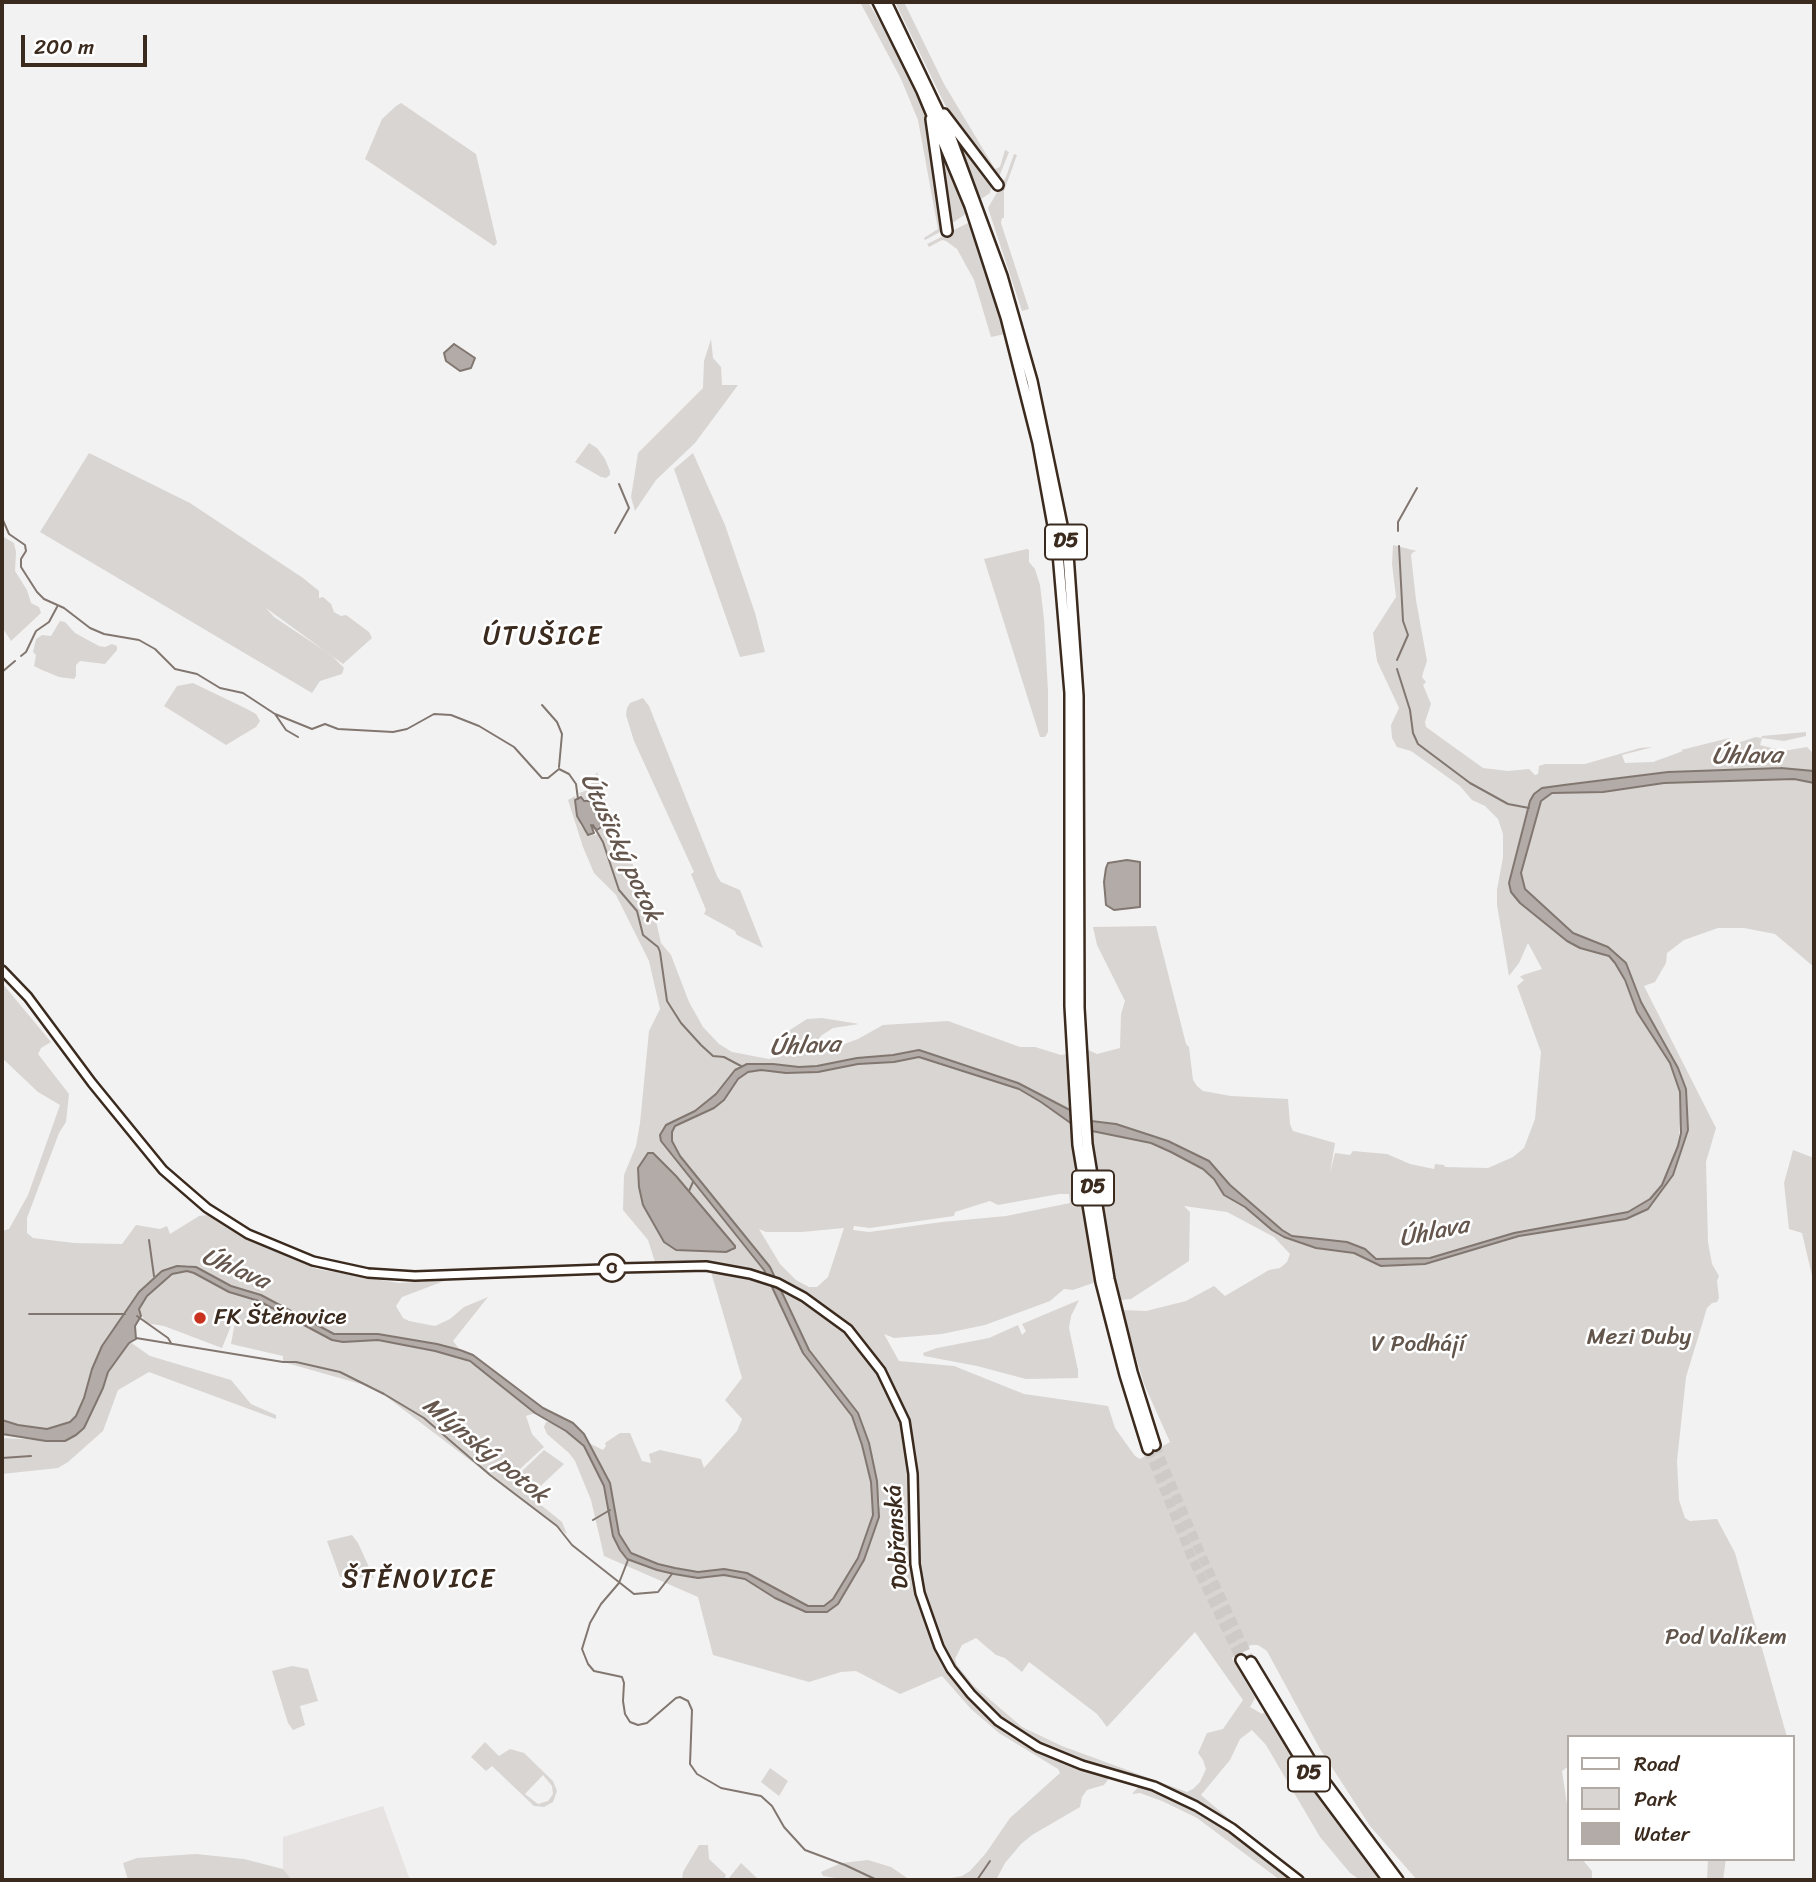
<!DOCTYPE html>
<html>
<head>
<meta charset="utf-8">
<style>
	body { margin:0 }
	#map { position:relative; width:1816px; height:1882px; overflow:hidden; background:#f3f2f2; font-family:Sriracha,sans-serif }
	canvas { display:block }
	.frame { position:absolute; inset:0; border:4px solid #3b2a1e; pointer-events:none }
	.legend { position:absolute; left:1567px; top:1735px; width:228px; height:126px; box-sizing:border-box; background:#fff; border:2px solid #b1aaa5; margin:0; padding:9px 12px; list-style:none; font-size:21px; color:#3b2a1e }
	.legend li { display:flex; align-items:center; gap:14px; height:35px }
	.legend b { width:35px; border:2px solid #b1aaa5 }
	.scale { position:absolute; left:21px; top:35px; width:126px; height:32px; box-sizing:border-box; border:4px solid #3b2a1e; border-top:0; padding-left:9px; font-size:21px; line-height:24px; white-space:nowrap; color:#3b2a1e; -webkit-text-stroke:5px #fff; paint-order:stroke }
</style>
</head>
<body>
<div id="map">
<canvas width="1816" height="1882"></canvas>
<div class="frame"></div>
<ul class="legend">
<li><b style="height:9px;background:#fff"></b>Road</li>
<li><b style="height:19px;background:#d8d5d2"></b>Park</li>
<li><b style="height:19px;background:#b2aba7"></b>Water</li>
</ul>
<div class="scale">200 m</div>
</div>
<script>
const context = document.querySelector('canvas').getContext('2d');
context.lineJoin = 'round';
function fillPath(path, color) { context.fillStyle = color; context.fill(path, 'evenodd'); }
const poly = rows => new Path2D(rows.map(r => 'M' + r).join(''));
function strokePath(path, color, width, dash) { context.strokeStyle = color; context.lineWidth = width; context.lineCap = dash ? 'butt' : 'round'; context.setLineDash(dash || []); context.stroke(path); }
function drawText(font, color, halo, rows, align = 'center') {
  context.font = font + ' Sriracha,sans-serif'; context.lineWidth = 5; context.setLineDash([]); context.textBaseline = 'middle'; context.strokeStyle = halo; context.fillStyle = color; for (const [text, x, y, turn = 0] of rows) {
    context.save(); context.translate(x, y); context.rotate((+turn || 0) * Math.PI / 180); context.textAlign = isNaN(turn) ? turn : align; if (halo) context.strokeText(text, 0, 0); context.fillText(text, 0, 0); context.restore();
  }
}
fillPath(poly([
	[383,1806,410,1880,292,1880,283,1869,283,1837]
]), '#e6e3e2');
fillPath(poly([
	[860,2,868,2,895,47,927,116,942,227,940,232,925,240,924,238,938,229,918,120,901,79],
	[895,2,904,2,944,84,995,169,1000,167,1005,150,1009,152,999,177,945,105],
	[401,103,476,154,497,243,494,246,365,159,382,119,396,106],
	[953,128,992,184,990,193,981,199],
	[937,136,967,213,954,222,950,221],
	[1014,154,1017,155,1004,191,1004,218,1002,218,1001,223,1029,309,1022,311,988,208,1006,177],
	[970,222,1001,316,1005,334,991,337,974,280,957,249,946,241,942,240,929,247,927,244,945,235,949,236,954,230],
	[711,339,713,358,721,367,722,385,738,385,695,443,656,480,635,511,631,497,638,453,703,388,704,361],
	[589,443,597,448,605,459,610,471,610,475,606,478,601,477,575,462],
	[89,453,190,503,303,578,319,591,319,598,323,597,331,604,334,612,341,616,346,615,369,632,372,638,343,664,266,608,274,617,331,655,344,668,342,674,320,681,312,693,40,532],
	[693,453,725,525,755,613,765,652,740,657,674,469],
	[2,536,14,543,16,552,15,571,27,590,31,603,39,607,41,613,11,641,2,627],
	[1393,545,1417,551,1413,552,1411,555,1416,600,1427,661,1423,673,1422,677,1426,682,1423,685,1431,704,1425,722,1426,727,1483,768,1508,771,1529,769,1535,775,1538,774,1539,766,1545,764,1585,764,1640,748,1653,747,1622,755,1625,763,1653,762,1683,751,1681,750,1729,738,1731,745,1756,737,1761,738,1762,736,1806,732,1806,736,1784,741,1762,738,1760,745,1783,751,1807,747,1814,754,1814,771,1668,772,1542,788,1534,794,1524,822,1509,883,1511,892,1530,912,1580,948,1609,956,1619,968,1637,1012,1670,1063,1676,1078,1680,1092,1681,1113,1678,1146,1662,1185,1650,1199,1628,1212,1514,1233,1430,1258,1384,1261,1376,1259,1365,1249,1348,1242,1292,1236,1281,1230,1230,1185,1209,1161,1168,1141,1116,1124,1091,1121,1086,1049,1097,1054,1120,1048,1121,1014,1125,1001,1097,945,1093,927,1156,926,1186,1044,1189,1047,1193,1080,1197,1086,1203,1091,1231,1096,1288,1099,1290,1124,1293,1131,1335,1143,1330,1173,1335,1153,1350,1155,1353,1151,1387,1154,1410,1164,1434,1169,1435,1164,1444,1165,1445,1167,1488,1168,1513,1157,1524,1148,1535,1119,1541,1052,1517,986,1524,980,1520,977,1523,975,1542,969,1528,943,1519,963,1509,976,1497,905,1497,890,1503,857,1503,834,1498,819,1485,806,1472,800,1460,786,1411,751,1397,747,1392,738,1391,725,1399,708,1377,661,1373,633,1396,597,1392,564],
	[1027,549,1029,550,1029,562,1035,569,1040,585,1044,619,1048,691,1048,732,1045,737,1040,737,984,559],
	[60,621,65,622,75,633,99,646,105,647,112,644,117,646,117,650,105,664,80,661,76,665,76,676,74,679,59,677,42,670,34,666,36,655,33,652,36,639,42,635,51,636],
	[193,683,247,709,256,714,260,721,256,727,226,745,164,706,177,686],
	[643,698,649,706,717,876,721,882,740,890,763,948,737,935,735,931,704,914,706,910,691,874,694,872,634,741,626,715,627,708,630,703],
	[597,772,615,831,651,899,661,943,671,955,689,1002,703,1027,719,1044,732,1052,769,1059,777,1057,783,1050,782,1035,807,1019,822,1018,859,1024,833,1028,822,1035,814,1044,820,1053,858,1039,883,1025,948,1021,1020,1047,1035,1047,1061,1055,1067,1054,1070,1109,1018,1083,919,1050,893,1055,857,1058,817,1066,787,1067,773,1064,739,1066,716,1094,695,1111,666,1125,660,1135,693,1182,745,1244,766,1274,706,1262,655,1262,648,1240,623,1210,624,1175,636,1146,640,1123,649,1031,660,1009,649,961,616,895,594,873,583,847,568,800,575,796,580,825,589,836,599,834,598,831,606,824,598,800,584,800,579,793,588,790],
	[648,1153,676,1176,735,1246,733,1251,676,1250,664,1242,651,1221,638,1169],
	[1794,779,1814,783,1814,967,1775,934,1744,928,1718,928,1684,940,1667,953,1666,963,1655,982,1644,986,1716,1128,1706,1162,1708,1242,1712,1264,1719,1276,1717,1281,1719,1298,1717,1302,1712,1303,1707,1308,1686,1377,1677,1461,1679,1500,1685,1518,1690,1521,1717,1519,1735,1553,1787,1737,1569,1737,1569,1766,1562,1771,1569,1818,1569,1859,1582,1859,1592,1871,1592,1880,1417,1880,1370,1826,1320,1749,1267,1651,1258,1645,1251,1645,1232,1658,1255,1698,1250,1707,1262,1714,1265,1712,1306,1778,1346,1835,1382,1880,1360,1880,1350,1873,1320,1837,1266,1745,1252,1730,1240,1739,1230,1760,1201,1795,1235,1824,1198,1802,1156,1783,1084,1761,1040,1743,1001,1718,974,1691,955,1666,938,1636,927,1603,919,1564,916,1452,908,1420,884,1369,861,1336,841,1317,806,1293,774,1277,770,1267,680,1156,672,1141,672,1132,675,1126,698,1116,724,1100,738,1079,748,1072,761,1070,786,1073,818,1072,858,1064,894,1062,919,1057,1019,1089,1041,1102,1072,1124,1083,1211,1096,1282,1073,1290,1064,1289,1050,1301,985,1325,942,1334,894,1338,884,1334,899,1361,954,1366,1024,1394,1108,1406,1115,1428,1135,1456,1140,1459,1170,1442,1144,1384,1122,1310,1146,1311,1186,1301,1214,1286,1225,1296,1269,1270,1280,1268,1287,1262,1290,1254,1274,1237,1227,1212,1184,1206,1190,1212,1189,1261,1131,1299,1120,1300,1104,1222,1092,1131,1151,1143,1192,1162,1214,1179,1224,1195,1245,1207,1272,1230,1284,1237,1316,1247,1354,1253,1381,1266,1425,1264,1519,1236,1626,1219,1639,1213,1648,1209,1673,1175,1688,1130,1686,1089,1678,1068,1641,1002,1626,963,1608,947,1573,933,1525,889,1521,873,1541,801,1546,795,1557,792,1603,792,1664,783],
	[1059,1194,1069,1194,1070,1203,1006,1216,942,1222,869,1232,853,1230,854,1226,870,1228,954,1216,955,1212,990,1201,998,1205],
	[844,1228,828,1277,817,1287,809,1287,796,1280,780,1264,759,1229,766,1232,802,1232],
	[1195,1632,1243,1700,1223,1729,1207,1733,1198,1753,1203,1760,1206,1769,1200,1782,1193,1789,1187,1792,1062,1746,1022,1727,973,1685,957,1665,955,1659,962,1645,976,1638,996,1655,1005,1658,1022,1672,1029,1662,1097,1714,1107,1727],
	[2,983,51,1042,41,1048,38,1054,69,1094,66,1122,59,1133,27,1218,27,1233,33,1238,74,1243,122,1244,136,1225,160,1229,167,1226,170,1234,199,1216,208,1215,254,1242,317,1269,399,1283,447,1280,402,1297,396,1306,403,1318,409,1321,435,1326,450,1319,464,1307,488,1297,453,1341,460,1350,378,1334,334,1334,261,1295,231,1286,196,1267,187,1265,139,1292,131,1302,102,1346,92,1369,84,1398,76,1416,70,1422,47,1429,18,1425,2,1420,2,1231,9,1229,28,1195,60,1105,38,1092,2,1058],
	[1793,1150,1814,1158,1814,1284,1802,1233,1789,1229,1784,1183],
	[187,1271,194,1273,229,1292,259,1301,332,1340,343,1342,378,1340,435,1351,458,1356,485,1371,535,1413,526,1416,532,1434,544,1447,521,1468,519,1474,544,1450,564,1464,530,1496,562,1522,567,1534,375,1388,283,1362,283,1356,231,1344,237,1311,222,1348,164,1326,145,1323,139,1309,147,1296,172,1274],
	[711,1272,744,1276,773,1288,803,1353,852,1416,862,1445,871,1482,873,1515,858,1558,833,1600,824,1606,808,1606,747,1573,724,1569,698,1572,658,1564,631,1553,619,1534,610,1483,589,1443,603,1450,606,1446,605,1443,620,1433,630,1433,642,1461,651,1463,649,1454,660,1450,701,1459,704,1468,737,1431,742,1419,725,1400,742,1378],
	[782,1293,790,1293,802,1300,845,1332,871,1363,891,1400,901,1423,907,1454,911,1565,916,1594,927,1631,948,1671,983,1712,1009,1734,1036,1750,1110,1777,1104,1785,1087,1790,1082,1797,1080,1807,1032,1835,1021,1844,1005,1863,996,1880,941,1880,962,1876,970,1871,986,1853,1010,1818,1060,1773,1058,1769,999,1733,971,1709,942,1676,900,1694,856,1671,841,1672,809,1682,713,1655,698,1597,604,1556,591,1500,575,1461,569,1453,547,1434,544,1427,546,1422,550,1422,566,1431,584,1446,604,1485,613,1536,627,1559,657,1570,674,1574,724,1575,745,1579,775,1598,806,1612,838,1604,864,1560,880,1505,877,1481,869,1443,858,1413,809,1350],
	[1079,1300,1071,1316,1069,1328,1078,1370,1078,1378,1026,1379,977,1366,924,1356,923,1353,937,1348,989,1338,1018,1325,1022,1335,1026,1331,1022,1324],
	[130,1342,150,1356,231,1380,251,1404,276,1415,276,1419,149,1372,118,1390,103,1431,68,1462,58,1468,2,1474,2,1438,65,1441,103,1388,108,1372],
	[352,1535,358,1543,374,1578,340,1577,327,1541],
	[292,1666,308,1669,318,1701,300,1706,305,1725,293,1730,288,1723,272,1671],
	[485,1742,499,1756,510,1749,524,1753,553,1781,557,1791,553,1802,544,1807,534,1806,492,1766,486,1771,471,1757],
	[543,1775,552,1786,553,1794,548,1801,538,1804,525,1794],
	[770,1768,788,1781,779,1796,761,1782],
	[1139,1786,1194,1810,1230,1831,1292,1880,1280,1880,1197,1818,1162,1801,1140,1793,1132,1794],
	[699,1845,708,1845,709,1859,726,1875,725,1878,729,1878,741,1863,759,1880,682,1880,683,1872],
	[196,1854,244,1859,283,1869,292,1880,128,1880,123,1863,137,1858],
	[1708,1859,1726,1859,1723,1880,1707,1880],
	[868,1860,891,1867,910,1880,848,1880,823,1876,821,1872,841,1863]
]), '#d8d5d2');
const water = poly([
	[454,344,475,358,471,368,460,371,446,361,444,353,454,344],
	[1781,768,1814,771,1814,783,1794,779,1664,783,1603,792,1552,793,1541,801,1521,873,1525,889,1573,933,1608,947,1626,963,1641,1002,1678,1068,1686,1089,1688,1130,1673,1175,1648,1209,1626,1219,1519,1236,1425,1264,1381,1266,1354,1253,1316,1248,1284,1237,1272,1230,1245,1207,1224,1195,1214,1179,1203,1169,1171,1152,1151,1143,1092,1131,1072,1124,1041,1102,1019,1089,919,1057,894,1062,858,1064,818,1072,786,1073,761,1070,748,1072,738,1079,724,1100,714,1108,675,1126,672,1132,672,1141,680,1156,770,1267,809,1350,858,1413,869,1443,877,1481,879,1517,864,1560,838,1604,827,1612,806,1612,775,1598,745,1579,724,1575,698,1578,674,1574,657,1570,627,1559,620,1550,613,1536,604,1486,584,1446,566,1431,535,1413,470,1361,435,1351,378,1340,343,1342,332,1340,259,1301,229,1292,194,1273,187,1271,172,1274,147,1296,139,1309,141,1316,135,1326,136,1339,129,1343,108,1372,103,1388,84,1428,76,1435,65,1441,46,1441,2,1434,2,1420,18,1425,47,1429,70,1422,76,1416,84,1398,92,1369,102,1346,139,1292,162,1271,177,1266,196,1267,231,1286,261,1295,334,1334,378,1334,437,1344,460,1350,473,1355,543,1408,573,1423,584,1434,610,1483,619,1534,631,1553,658,1564,675,1568,698,1572,724,1569,747,1573,808,1606,824,1606,833,1599,858,1558,873,1515,871,1482,862,1445,852,1416,803,1353,764,1270,661,1141,660,1135,666,1125,695,1111,716,1094,735,1070,747,1064,773,1064,799,1067,817,1066,857,1058,893,1055,919,1050,1018,1083,1091,1121,1116,1124,1168,1141,1209,1161,1230,1185,1282,1230,1292,1236,1347,1242,1365,1249,1376,1259,1430,1258,1514,1233,1628,1212,1650,1199,1662,1185,1678,1146,1681,1133,1680,1092,1670,1063,1637,1012,1625,980,1615,963,1609,956,1580,948,1567,941,1520,903,1511,892,1509,883,1530,801,1534,794,1542,788,1564,785,1668,772,1781,768],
	[581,797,584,801,597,801,604,820,603,826,597,830,591,825,594,833,588,835,577,816,575,800,581,797],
	[1127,860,1140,862,1140,907,1114,910,1106,905,1104,882,1106,868,1108,863,1127,860],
	[648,1153,653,1153,676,1176,735,1246,735,1248,726,1252,676,1250,664,1242,643,1205,639,1187,638,1168,648,1153]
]);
fillPath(water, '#b2aba7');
strokePath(water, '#827770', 2);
strokePath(poly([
	[2,518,9,534,25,545,26,551,21,559,21,567,37,592,44,599,64,608,90,628,104,634,139,640,155,649,175,669,197,674,220,688,243,693,275,714,312,729,325,724,338,729,393,732,407,729,434,714,451,715,479,726,514,747,542,778,548,778,559,769,569,774,576,784,578,799],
	[1398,531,1398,522,1417,488],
	[615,533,629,508,619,484],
	[21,656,26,652,36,631,49,622,57,607],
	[1397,660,1408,635,1403,621,1399,546],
	[1397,669,1410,710,1413,733,1418,744,1470,783,1508,804,1529,808],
	[2,672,15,661],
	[542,705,557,722,562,734,559,767],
	[275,714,286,730,298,737],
	[593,825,603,842,619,890,637,911,643,935,658,947,660,952,667,1001,681,1023,701,1045,713,1056,724,1057,741,1066],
	[689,1191,693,1182],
	[149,1240,154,1276],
	[29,1314,125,1314],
	[137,1316,168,1338,171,1343],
	[136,1338,283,1362,296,1362,340,1372,384,1394,424,1418,490,1475,557,1526,572,1545,634,1594,658,1592,672,1574],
	[2,1458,31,1456],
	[593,1520,610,1510],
	[628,1560,619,1583,601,1604,590,1623,582,1649,588,1664,594,1671,622,1677,624,1683,623,1701,625,1714,630,1722,638,1725,647,1723,676,1698,680,1697,688,1701,692,1710,690,1764,697,1774,721,1788,761,1796,772,1806,784,1827,805,1850,845,1865,877,1880],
	[977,1880,990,1861]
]), '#827770', 2);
strokePath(poly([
	[1155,1445,1200,1552,1251,1662],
	[1148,1449,1191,1556,1241,1660]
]), '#cecac8', 9, [9, 4.5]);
const secondary = poly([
	[2,970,28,997,92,1083,163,1170,207,1208,248,1234,313,1261,368,1273,415,1276,603,1269],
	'603 1268a9 9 0 1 1 18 0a9 9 0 1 1-18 0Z',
	[620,1268,706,1266,750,1274,778,1283,804,1297,848,1329,881,1371,905,1421,913,1474,915,1564,920,1593,939,1647,951,1669,971,1694,998,1721,1038,1747,1082,1765,1154,1786,1196,1806,1232,1828,1299,1880]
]);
const motorway = poly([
	[878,2,922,91,970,206,1006,317,1038,443,1058,553,1070,693,1070,1006,1078,1145,1101,1282,1125,1375,1148,1449],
	[886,2,951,138,1002,276,1032,381,1068,554,1078,696,1079,1008,1087,1144,1109,1279,1132,1372,1155,1445],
	[944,114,998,185],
	[931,119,947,231],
	[1241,1660,1312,1778,1388,1880],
	[1251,1662,1318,1773,1398,1880]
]);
strokePath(secondary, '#3b2a1e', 12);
strokePath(motorway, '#3b2a1e', 14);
strokePath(secondary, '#fff', 7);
strokePath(motorway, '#fff', 9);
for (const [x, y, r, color] of [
	[200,1318,7,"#c8321e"]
]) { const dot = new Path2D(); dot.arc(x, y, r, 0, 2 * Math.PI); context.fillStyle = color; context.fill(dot); strokePath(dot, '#fff', 2.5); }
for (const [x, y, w] of [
	[1066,542,42],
	[1093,1188,42],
	[1309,1774,42]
]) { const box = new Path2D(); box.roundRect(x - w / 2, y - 17.5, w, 35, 5); context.fillStyle = '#fff'; context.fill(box); strokePath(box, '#3b2a1e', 2); }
drawText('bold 21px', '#3b2a1e', null, [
	["D5",1066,542],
	["D5",1093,1188],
	["D5",1309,1774]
]);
drawText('23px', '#3b2a1e', '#fff', [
	["FK Štěnovice",214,1318]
], 'left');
drawText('23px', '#62554b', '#fff', [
	["Mezi Duby",1639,1338],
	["V Podhájí",1418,1345],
	["Pod Valíkem",1726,1638]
]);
drawText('23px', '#3b2a1e', '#fff', [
	["Dobřanská",898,1537,-94]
]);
drawText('italic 24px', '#65574e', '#fff', [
	["Úhlava",1747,757,-1],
	["Útušický potok",620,848,65],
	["Úhlava",805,1047,-3],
	["Úhlava",1434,1233,-12],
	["Úhlava",235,1270,23],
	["Mlýnský potok",485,1451,39]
]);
context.letterSpacing = '2px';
drawText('26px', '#3b2a1e', '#fff', [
	["ÚTUŠICE",543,637],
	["ŠTĚNOVICE",419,1580]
]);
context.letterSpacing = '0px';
</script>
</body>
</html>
